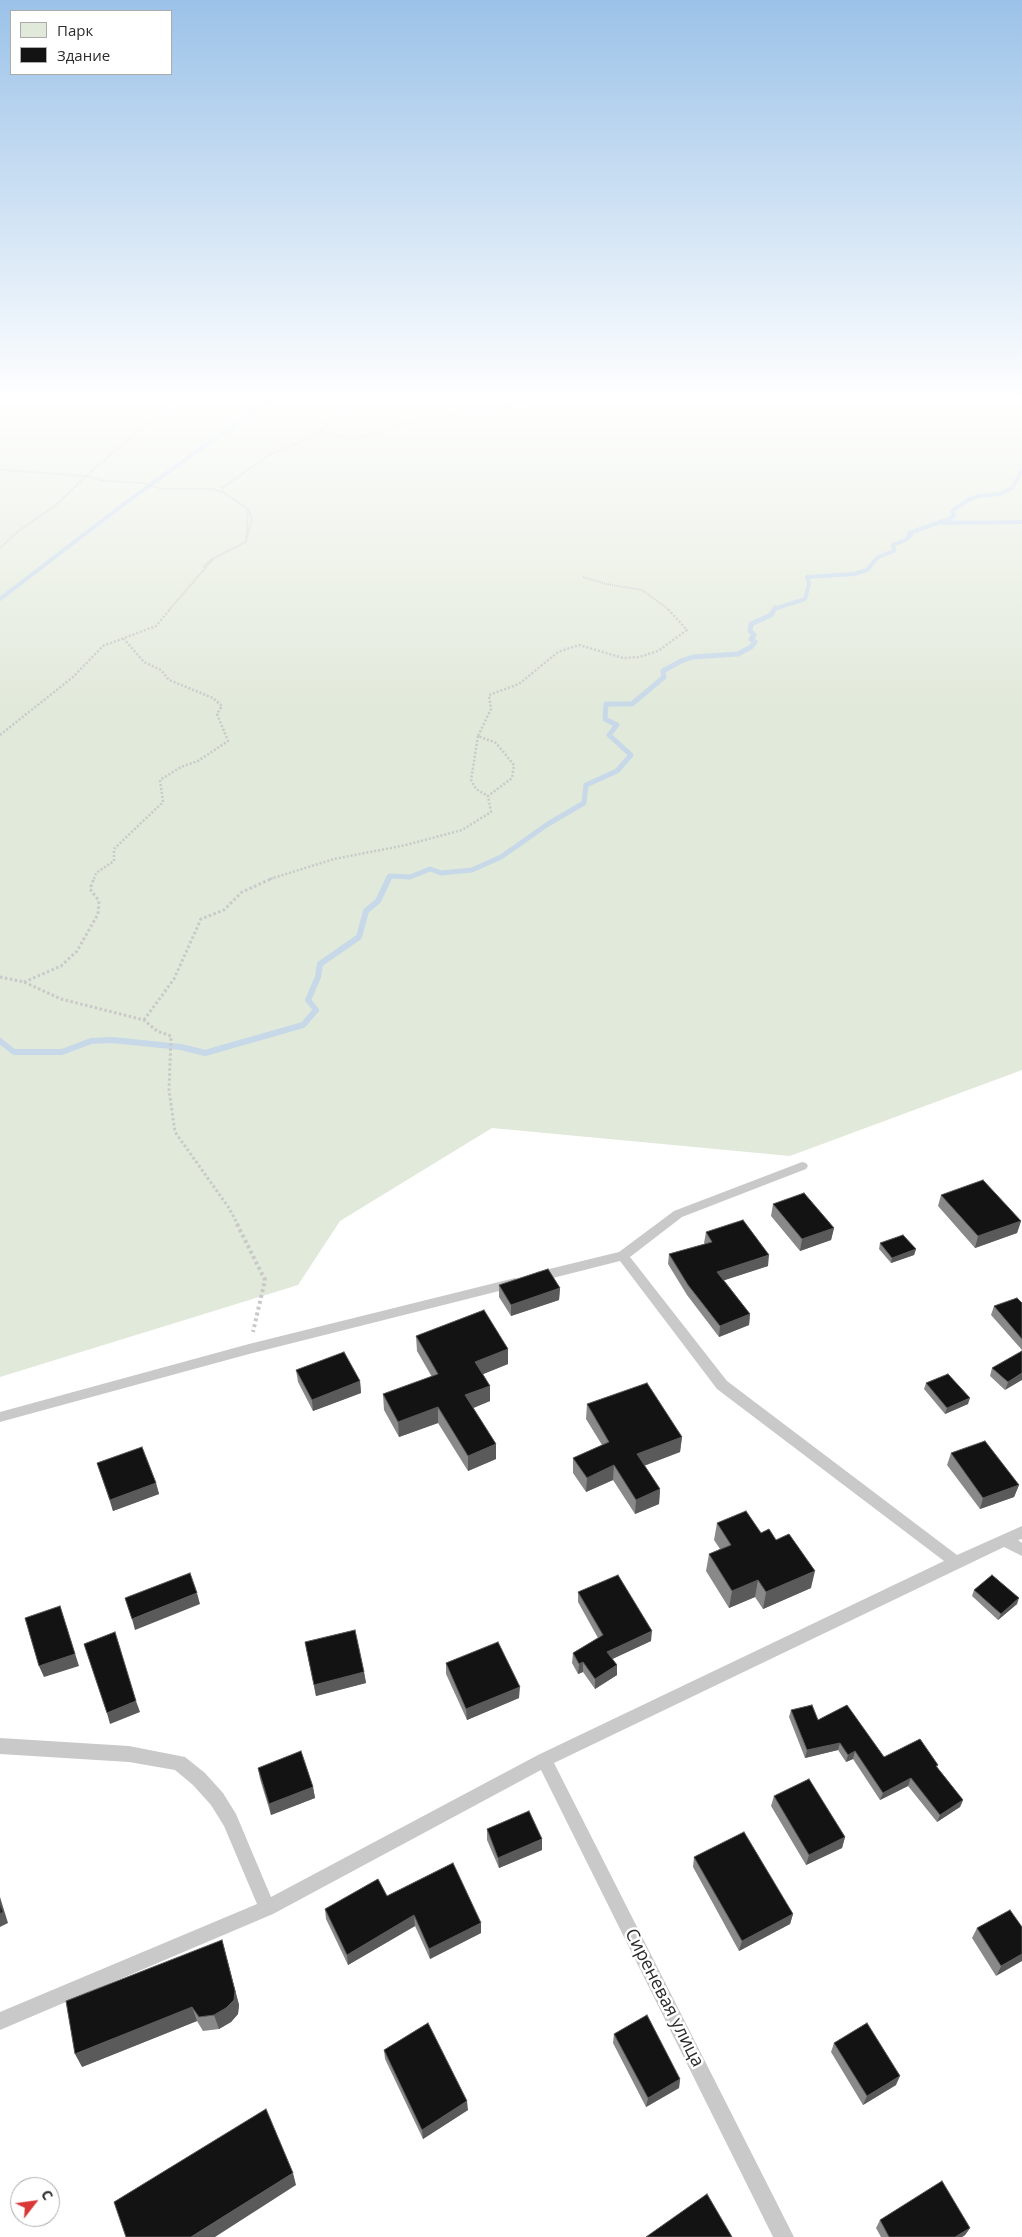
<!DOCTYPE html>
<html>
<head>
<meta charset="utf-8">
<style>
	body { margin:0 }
	#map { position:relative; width:1022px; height:2237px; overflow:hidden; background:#fff; font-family:"Open Sans",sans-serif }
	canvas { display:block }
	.legend { position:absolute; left:10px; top:10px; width:162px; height:65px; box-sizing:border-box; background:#fff; border:1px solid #ababab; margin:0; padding:6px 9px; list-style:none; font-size:15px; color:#2c2c2c }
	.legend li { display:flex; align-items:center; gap:10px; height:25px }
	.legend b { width:25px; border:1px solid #ababab }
	.north { position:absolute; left:10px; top:2177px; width:50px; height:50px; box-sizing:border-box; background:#fff; border:1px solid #ababab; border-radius:50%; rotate:60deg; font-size:14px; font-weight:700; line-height:20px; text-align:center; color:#2c2c2c }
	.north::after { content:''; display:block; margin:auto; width:18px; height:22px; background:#d93837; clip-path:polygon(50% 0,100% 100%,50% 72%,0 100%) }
</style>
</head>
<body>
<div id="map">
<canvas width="1022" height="2237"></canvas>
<ul class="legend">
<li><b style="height:14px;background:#e1e9da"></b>Парк</li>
<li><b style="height:14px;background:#131313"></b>Здание</li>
</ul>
<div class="north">С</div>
</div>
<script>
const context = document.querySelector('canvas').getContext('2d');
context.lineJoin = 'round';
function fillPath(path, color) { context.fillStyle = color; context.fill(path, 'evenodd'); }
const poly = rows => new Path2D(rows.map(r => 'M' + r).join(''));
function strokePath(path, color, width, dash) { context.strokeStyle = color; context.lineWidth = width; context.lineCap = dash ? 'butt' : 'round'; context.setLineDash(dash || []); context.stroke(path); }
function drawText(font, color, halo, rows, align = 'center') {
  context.font = font + ' "Open Sans",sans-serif'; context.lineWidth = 5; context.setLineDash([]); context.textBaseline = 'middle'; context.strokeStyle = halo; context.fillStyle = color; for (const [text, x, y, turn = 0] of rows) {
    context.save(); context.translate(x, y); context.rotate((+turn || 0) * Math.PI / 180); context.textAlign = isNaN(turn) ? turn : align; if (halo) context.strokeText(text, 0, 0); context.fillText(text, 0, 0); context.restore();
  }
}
fillPath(poly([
	[0,398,1022,398,1022,1070,790,1156,492,1128,340,1221,298,1285,0,1377]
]), '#e1e9da');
strokePath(poly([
	[943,523,1022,522],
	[0,599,124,504,271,398],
	[774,609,805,599,809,584,807,577,854,574,867,570,878,557,894,551,893,545,905,540,911,535,909,533,949,519,954,516,952,511,968,500,979,496,1000,494,1012,488,1022,471]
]), '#c7d8e8', 4);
strokePath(poly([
	[388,879,390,876,410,877,430,869,441,873,472,870,501,857,548,824,584,803,586,785,617,771,631,755,609,735,617,725,605,719,606,704,632,704,664,677,663,671,681,661,693,657,738,654,751,647,755,642,751,639,754,635,750,631,751,624,771,615,775,608]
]), '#c7d8e8', 5);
strokePath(poly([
	[0,1041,14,1052,62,1052,91,1041,112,1040,181,1047,205,1053,303,1025,316,1010,308,1000,318,977,320,964,359,937,366,911,378,901,389,878]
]), '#c7d8e8', 6);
strokePath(poly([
	[320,431,353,439,415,421,481,411,489,407,541,398],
	[0,470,86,476,176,398],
	[247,538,252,518,249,510],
	[0,548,21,529,55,506,86,476,104,481,143,483,161,489,214,489,223,493],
	[203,567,213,558],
	[583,577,606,584,642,590,668,609],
	[170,609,214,558,246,542,248,509,224,493,222,488,271,454,314,436,355,398]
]), '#c9c9c9', 2, [1, 1]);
strokePath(poly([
	[0,735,73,677,103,646,156,626,171,608],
	[478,736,471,780,476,789,488,796],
	[94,879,96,873,114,861,114,849,163,802,160,780,181,767,198,761,228,741,217,714,222,706,213,698,169,680,161,670,144,662,124,639],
	[270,879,334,859,406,845,462,830,491,812,488,796,512,778,514,765,496,743,478,736,491,709,489,695,519,684,558,652,579,645,623,658,639,657,658,651,687,630,667,608]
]), '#c9c9c9', 2.5, [2, 2]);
strokePath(poly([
	[0,977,24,982,61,999,144,1020,157,1031,171,1036,169,1090,175,1132,229,1208,238,1225],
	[24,982,61,966,77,951,98,914,99,901,90,889,94,878],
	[144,1020,174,979,201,919,224,910,242,892,273,878]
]), '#c9c9c9', 3, [2.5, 2.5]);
strokePath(poly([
	[237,1224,265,1280,253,1332]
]), '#c9c9c9', 4, [3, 3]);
fillPath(poly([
	[802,1162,806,1163,808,1166,806,1169,682,1217,630,1257,727,1381,957,1555,1022,1526,1022,1539,1018,1540,1022,1543,1022,1556,1004,1547,554,1763,794,2237,773,2237,541,1770,273,1914,0,2030,0,2012,257,1904,224,1826,211,1805,193,1785,175,1770,129,1762,0,1754,0,1738,129,1746,185,1757,205,1773,223,1793,236,1814,271,1897,538,1755,944,1561,717,1389,620,1261,537,1282,533,1280,531,1277,533,1274,537,1272,619,1252,674,1211,802,1162],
	[515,1278,519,1280,521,1283,519,1286,249,1354,0,1422,0,1412,249,1344,515,1278]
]), '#c9c9c9');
fillPath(poly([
	[941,1195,1021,1221,1017,1233,975,1248,938,1206],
	[773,1204,834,1228,831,1240,800,1251,771,1216],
	[706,1232,768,1266,724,1280,750,1314,749,1325,719,1337,687,1295,668,1264,669,1254,705,1244,704,1243],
	[880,1243,916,1249,914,1255,891,1263,879,1249],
	[499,1285,560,1288,559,1300,511,1316,499,1297],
	[1022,1303,1022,1350,991,1315,994,1306],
	[416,1336,508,1349,508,1364,483,1374,490,1386,490,1401,473,1408,496,1459,468,1471,438,1423,399,1437,384,1410,383,1394,432,1377,417,1351],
	[1022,1351,1005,1390,990,1376,992,1368],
	[296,1370,360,1381,361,1393,313,1411,298,1382],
	[926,1383,968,1404,945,1414,924,1389],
	[587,1404,682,1437,680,1452,644,1466,660,1489,659,1504,635,1514,613,1480,586,1492,573,1473,573,1458,602,1445,586,1419],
	[951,1453,1019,1485,1014,1497,980,1509,947,1465],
	[97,1463,156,1483,159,1494,113,1511],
	[717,1523,761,1533,776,1540,811,1588,763,1609,755,1597,729,1608,706,1571,709,1554,720,1549,714,1540],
	[974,1590,1017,1604,998,1620,972,1596],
	[578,1592,651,1641,612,1659,617,1675,595,1689,583,1672,578,1674,572,1663,573,1653,598,1638,578,1602],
	[305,1642,364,1672,366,1683,316,1696],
	[446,1663,519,1698,467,1720,446,1674],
	[791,1710,818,1720,884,1757,938,1765,937,1767,963,1800,960,1807,937,1822,908,1786,880,1800,853,1759,846,1762,838,1750,805,1758,789,1717],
	[258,1768,313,1787,315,1798,271,1815,260,1779],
	[774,1796,845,1837,842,1848,806,1865,771,1806],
	[487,1829,542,1850,499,1868,487,1840],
	[694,1857,793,1914,790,1924,739,1951,693,1867],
	[387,1896,481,1933,430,1959,415,1926,348,1965,326,1919,325,1909],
	[1022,1927,996,1976,972,1938,977,1928],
	[222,1940,239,2005,238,2014,231,2022,219,2029,203,2031,197,2021,82,2067],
	[614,2034,680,2079,679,2088,646,2107,613,2043],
	[834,2043,896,2085,863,2105,831,2052],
	[384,2050,468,2110,423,2139,385,2059],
	[880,2220,970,2228,965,2235,962,2237,881,2237,876,2228]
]), '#898989');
fillPath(poly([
	[1021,1221,1017,1233,975,1248,978,1236],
	[834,1228,831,1240,800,1251,802,1239],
	[916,1249,914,1255,891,1263,892,1258],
	[769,1255,768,1266,716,1283,717,1272],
	[560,1288,559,1300,511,1316,511,1305],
	[750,1314,749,1325,719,1337,720,1326],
	[508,1349,508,1364,476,1377,475,1362],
	[1022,1373,1022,1380,1005,1390,1008,1382],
	[360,1381,361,1393,313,1411,312,1400],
	[490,1386,490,1401,466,1411,465,1395],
	[970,1398,968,1404,945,1414,947,1408],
	[438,1407,438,1423,399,1437,398,1422],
	[682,1437,680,1452,635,1469,637,1454],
	[496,1444,496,1459,468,1471,468,1456],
	[614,1465,613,1480,586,1492,587,1478],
	[156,1483,159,1494,113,1511,110,1500],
	[1019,1485,1014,1497,980,1509,983,1498],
	[660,1489,659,1504,635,1514,636,1500],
	[815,1571,811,1588,763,1609,766,1592],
	[758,1580,755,1597,729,1608,732,1591],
	[197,1593,200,1604,135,1630,132,1619],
	[1019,1598,1017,1604,998,1620,1001,1614],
	[60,1606,79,1666,44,1677,39,1666],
	[652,1631,651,1641,606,1662,607,1652],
	[583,1662,583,1672,578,1674,579,1664],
	[617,1665,617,1675,595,1689,595,1679],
	[364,1672,366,1683,316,1696,314,1685],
	[520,1687,519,1698,467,1720,466,1709],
	[136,1701,140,1712,110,1724,107,1713],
	[840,1743,838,1750,805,1758,807,1750],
	[855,1751,853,1759,846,1762,848,1755],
	[911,1778,908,1786,880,1800,883,1793],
	[313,1787,315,1798,271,1815,269,1804],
	[963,1800,960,1807,937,1822,940,1815],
	[845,1837,842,1848,806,1865,809,1855],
	[542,1839,542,1850,499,1868,498,1858],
	[0,1897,8,1923,0,1927],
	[793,1914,790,1924,739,1951,742,1941],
	[414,1915,415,1926,348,1965,347,1955],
	[481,1923,481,1933,430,1959,429,1949],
	[222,1940,239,2005,238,2014,231,2022,219,2029,214,2015],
	[1022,1954,1022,1961,996,1976,1001,1966],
	[192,2007,197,2021,82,2067,75,2054],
	[900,2076,896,2085,863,2105,867,2096],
	[680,2079,679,2088,646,2107,648,2098],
	[467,2101,468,2110,423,2139,422,2130],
	[293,2173,296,2185,215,2237,191,2237],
	[970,2228,965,2235,962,2237,955,2237]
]), '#5a5a5a');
const building = poly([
	[983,1180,1021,1221,978,1236,941,1195,983,1180],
	[804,1193,834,1228,802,1239,773,1204,804,1193],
	[743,1220,769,1255,717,1272,750,1314,720,1326,688,1285,669,1254,712,1242,706,1232,743,1220],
	[903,1235,916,1249,892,1258,880,1243,903,1235],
	[548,1269,560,1288,511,1305,499,1285,548,1269],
	[1017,1298,1022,1303,1022,1339,994,1306,1017,1298],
	[484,1310,508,1349,475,1362,490,1386,465,1395,496,1444,468,1456,438,1407,398,1422,383,1394,438,1374,416,1336,484,1310],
	[1022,1351,1022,1373,1008,1382,992,1368,1022,1351],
	[344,1352,360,1381,312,1400,296,1370,344,1352],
	[948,1374,970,1398,947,1408,926,1383,948,1374],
	[647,1383,682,1437,637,1454,660,1489,636,1500,614,1465,587,1478,573,1458,609,1442,587,1404,647,1383],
	[985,1441,1019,1485,983,1498,951,1453,985,1441],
	[142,1447,156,1483,110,1500,97,1463,142,1447],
	[746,1511,761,1533,769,1529,776,1540,789,1534,815,1571,766,1592,758,1580,732,1591,709,1554,731,1545,717,1523,746,1511],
	[190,1573,197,1593,132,1619,125,1598,190,1573],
	[618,1575,652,1631,607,1652,617,1665,595,1679,583,1662,579,1664,573,1653,603,1635,578,1592,618,1575],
	[992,1575,1019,1598,1001,1614,974,1590,992,1575],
	[60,1606,75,1654,39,1666,25,1618,60,1606],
	[355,1630,364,1672,314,1685,305,1642,355,1630],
	[115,1632,136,1701,107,1713,84,1644,115,1632],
	[498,1642,520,1687,466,1709,446,1663,498,1642],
	[812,1705,818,1720,847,1705,884,1757,920,1739,938,1765,936,1766,963,1800,940,1815,911,1778,883,1793,855,1751,848,1755,840,1743,807,1750,791,1710,812,1705],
	[301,1751,313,1787,269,1804,258,1768,301,1751],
	[809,1779,845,1837,809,1855,774,1796,809,1779],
	[529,1811,542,1839,498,1858,487,1829,529,1811],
	[744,1832,793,1914,742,1941,694,1857,744,1832],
	[453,1863,481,1923,429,1949,414,1915,347,1955,325,1909,378,1879,387,1896,453,1863],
	[0,1903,3,1912,0,1914,0,1903],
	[1010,1910,1022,1927,1022,1954,1001,1966,977,1928,1010,1910],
	[222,1940,235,1991,234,2000,226,2008,214,2015,199,2017,192,2007,75,2054,66,2001,222,1940],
	[647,2015,680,2079,648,2098,614,2034,647,2015],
	[428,2023,467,2101,422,2130,384,2050,428,2023],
	[867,2023,900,2076,867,2096,834,2043,867,2023],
	[266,2109,293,2173,191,2237,126,2237,114,2202,266,2109],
	[942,2181,970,2228,955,2237,889,2237,880,2220,942,2181],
	[707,2194,732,2237,646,2237,707,2194]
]);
fillPath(building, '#131313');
strokePath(building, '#5a5a5a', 1);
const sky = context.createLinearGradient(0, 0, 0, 711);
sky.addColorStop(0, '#9bc2e8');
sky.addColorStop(0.56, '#fff');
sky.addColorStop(1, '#ffffff00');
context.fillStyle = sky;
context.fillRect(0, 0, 1022, 711);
drawText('18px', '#2c2c2c', '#fff', [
	["Сиреневая улица",664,1998,63]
]);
</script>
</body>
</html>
